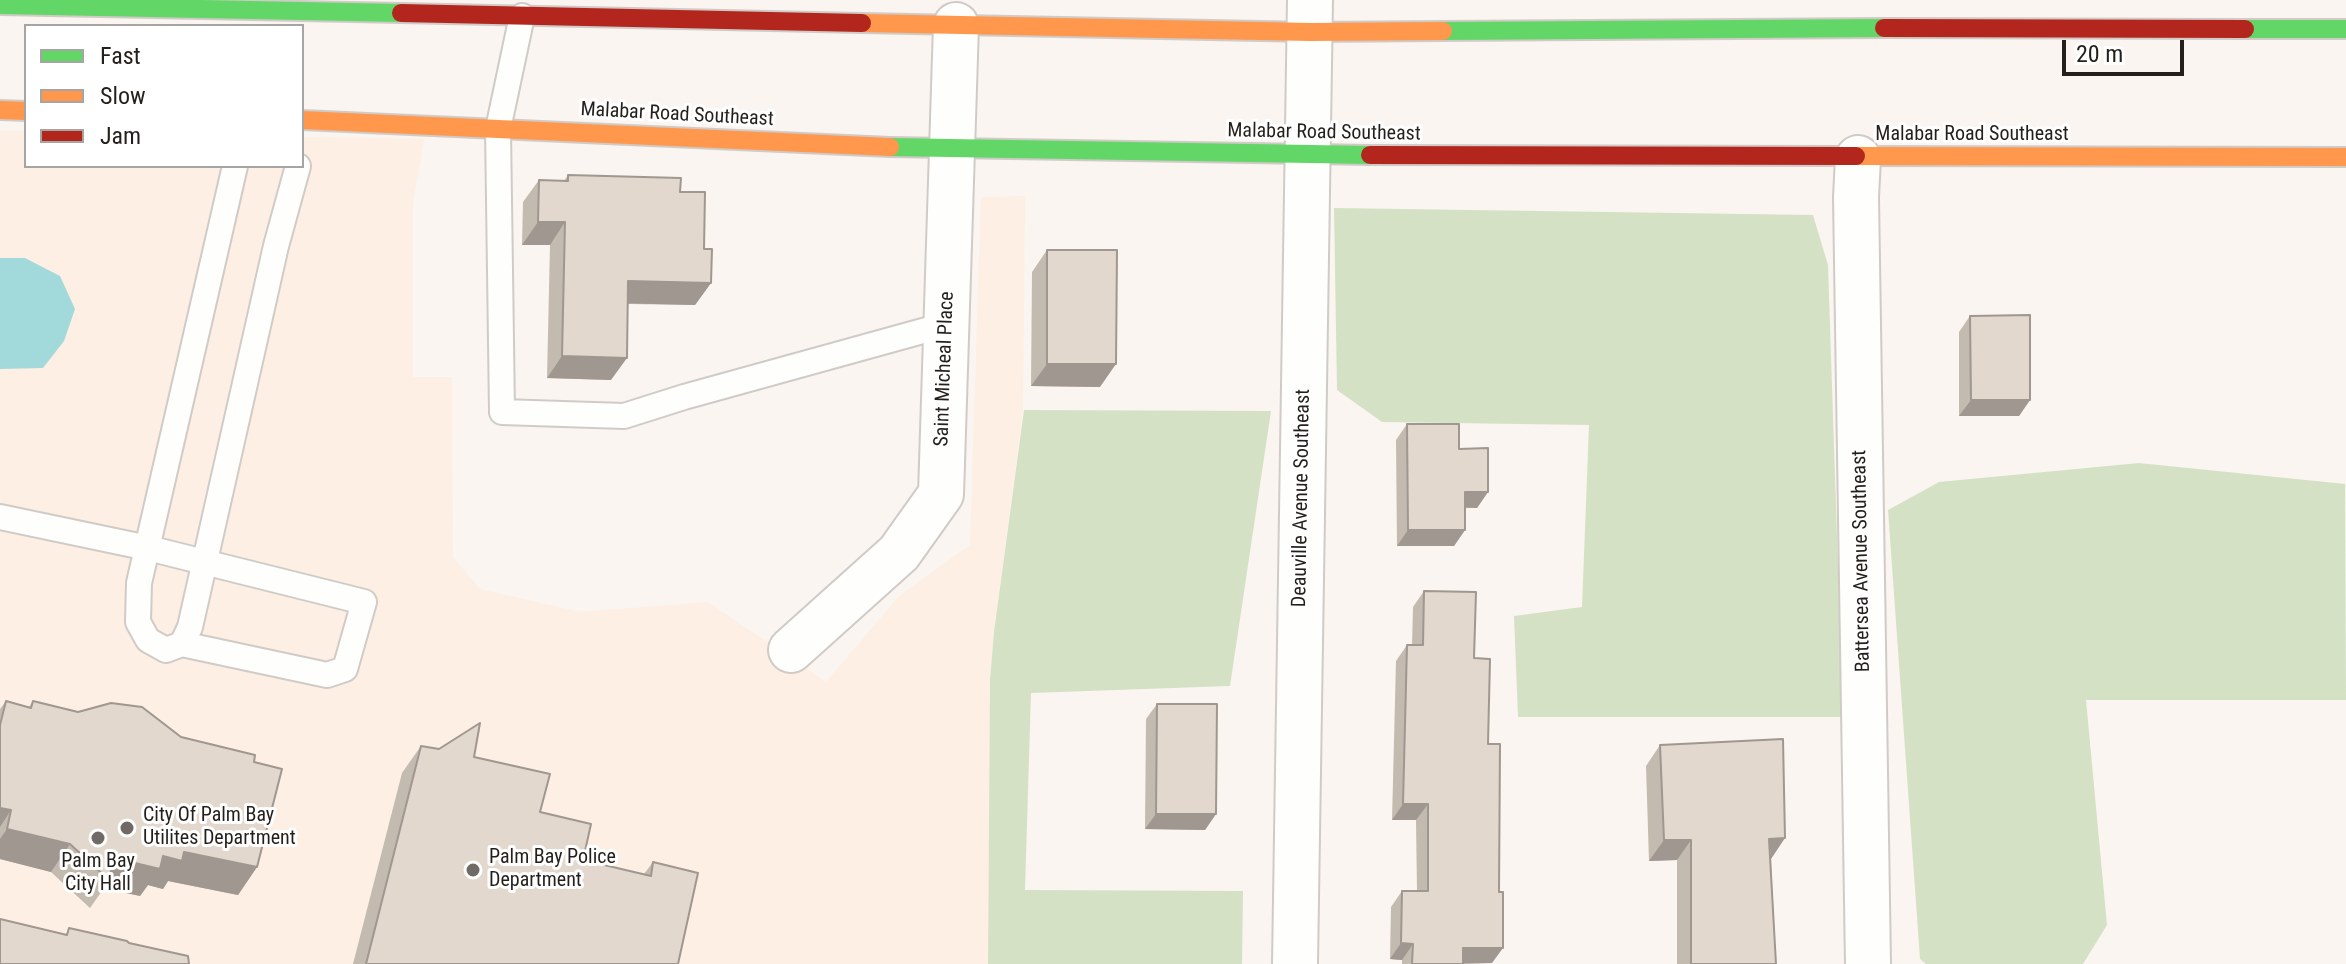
<!DOCTYPE html>
<html>
<head>
<meta charset="utf-8">
<style>
	body { margin:0 }
	#map { position:relative; width:2346px; height:964px; overflow:hidden; background:#faf5f0; font-family:"Roboto Condensed",sans-serif }
	canvas { display:block }
	.legend { position:absolute; left:24px; top:24px; width:280px; height:144px; box-sizing:border-box; background:#fff; border:2px solid #a7a5a4; margin:0; padding:10px 14px; list-style:none; font-size:24px; color:#241f1b }
	.legend li { display:flex; align-items:center; gap:16px; height:40px }
	.legend b { width:40px; border:2px solid #a7a5a4 }
	.scale { position:absolute; left:2062px; top:40px; width:122px; height:36px; box-sizing:border-box; border:4px solid #241f1b; border-top:0; padding-left:10px; font-size:24px; line-height:28px; white-space:nowrap; color:#241f1b; -webkit-text-stroke:6px #fff; paint-order:stroke }
</style>
</head>
<body>
<div id="map">
<canvas width="2346" height="964"></canvas>
<ul class="legend">
<li><b style="height:10px;background:#63d668"></b>Fast</li>
<li><b style="height:10px;background:#ff974d"></b>Slow</li>
<li><b style="height:10px;background:#b3261e"></b>Jam</li>
</ul>
<div class="scale">20 m</div>
</div>
<script>
const context = document.querySelector('canvas').getContext('2d');
context.lineJoin = 'round';
function fillPath(path, color) { context.fillStyle = color; context.fill(path, 'evenodd'); }
const poly = rows => new Path2D(rows.map(r => 'M' + r).join(''));
function strokePath(path, color, width, dash) { context.strokeStyle = color; context.lineWidth = width; context.lineCap = dash ? 'butt' : 'round'; context.setLineDash(dash || []); context.stroke(path); }
function drawText(font, color, halo, rows, align = 'center') {
  context.font = font + ' "Roboto Condensed",sans-serif'; context.lineWidth = 6; context.setLineDash([]); context.textBaseline = 'middle'; context.strokeStyle = halo; context.fillStyle = color; for (const [text, x, y, turn = 0] of rows) {
    context.save(); context.translate(x, y); context.rotate((+turn || 0) * Math.PI / 180); context.textAlign = isNaN(turn) ? turn : align; if (halo) context.strokeText(text, 0, 0); context.fillText(text, 0, 0); context.restore();
  }
}
fillPath(poly([
	[0,131,26,131,26,166,302,166,302,137,424,139,413,203,413,377,452,377,453,557,480,589,580,612,708,602,826,682,899,596,970,545,981,197,1025,196,1023,410,994,632,990,680,988,964,0,964]
]), '#fdefe3');
fillPath(poly([
	[1334,208,1813,215,1828,265,1843,717,1518,717,1514,616,1582,607,1589,425,1382,422,1337,390],
	[1024,410,1271,411,1230,686,1031,693,1025,890,1243,891,1242,964,988,964,990,680,994,632],
	[2139,463,2345,484,2346,700,2086,700,2107,925,2083,964,1926,964,1920,959,1888,510,1939,482]
]), '#d5e1c5');
fillPath(poly([
	[0,258,25,258,60,276,75,309,64,341,43,368,0,369]
]), '#a2dadc');
const lane = poly([
	[522,16,498,129,502,412,624,416,684,397,948,324],
	[235,166,139,583,138,622,148,640,166,650,182,644,190,627,276,246,298,166],
	[0,517,148,548,364,602,345,669,327,675,182,644]
]);
const street = poly([
	[1858,158,1856,197,1868,964],
	[791,650,899,553,941,494,956,25],
	[1295,964,1310,0]
]);
const fast = poly([
	[0,5,401,13],
	[2245,29,2346,29],
	[1443,31,1884,28],
	[890,147,1370,155]
]);
const slow = poly([
	[862,23,1310,32,1443,31],
	[0,110,26,111],
	[302,120,890,147],
	[1856,156,2346,157]
]);
const jam = poly([
	[401,13,862,23],
	[1884,28,2245,29],
	[1370,155,1856,156]
]);
strokePath(lane, '#d0cbc7', 28);
strokePath(street, '#d0cbc7', 48);
strokePath(fast, '#d0cbc7', 22);
strokePath(slow, '#d0cbc7', 22);
strokePath(jam, '#d0cbc7', 22);
strokePath(lane, '#fefefd', 24);
strokePath(street, '#fefefd', 44);
strokePath(fast, '#63d668', 18);
strokePath(slow, '#ff974d', 18);
strokePath(jam, '#b3261e', 18);
fillPath(poly([
	[568,175,680,192,704,249,711,283,695,305,628,304,611,380,547,378,550,245,522,245,523,202,539,180,564,181],
	[1047,250,1100,387,1031,386,1032,272],
	[1970,316,2030,400,2019,416,1959,416,1959,332],
	[1407,424,1459,449,1488,492,1477,508,1465,508,1465,530,1454,546,1397,546,1396,440],
	[1424,591,1474,658,1488,744,1492,963,1402,964,1402,960,1390,959,1391,907,1402,891,1417,891,1416,820,1392,820,1396,661,1407,645,1412,645,1413,607],
	[6,701,29,707,33,701,181,737,254,762,257,867,238,895,168,881,163,889,148,885,140,896,104,888,90,908,51,872,0,859,0,709],
	[1157,704,1216,814,1205,830,1145,829,1146,719],
	[1660,745,1771,859,1776,964,1677,964,1677,860,1649,861,1646,766],
	[421,746,474,757,540,812,583,860,644,874,653,862,678,964,353,964,402,773]
]), '#c3bab0');
fillPath(poly([
	[538,222,565,222,550,245,522,245],
	[628,281,711,283,695,305,613,303],
	[562,356,627,358,611,380,547,378],
	[1047,364,1116,364,1100,387,1031,386],
	[1971,400,2030,400,2019,416,1959,416],
	[1465,492,1488,492,1477,508,1454,507],
	[1408,530,1465,530,1454,546,1397,546],
	[1403,804,1428,804,1416,820,1392,820],
	[0,808,11,810,0,827],
	[1156,814,1216,814,1205,830,1145,829],
	[7,829,70,844,51,872,0,859,0,839],
	[1785,838,1771,859,1769,839],
	[1664,840,1691,840,1677,860,1649,861],
	[184,852,257,867,238,895,168,881,163,889,148,885,140,896,104,888,109,880,114,858,163,856],
	[1401,943,1413,944,1402,960,1390,959],
	[1463,948,1503,948,1492,963,1452,964]
]), '#9f9790');
const building = poly([
	[568,175,681,178,680,192,705,192,704,249,712,249,711,283,628,281,627,358,562,356,565,222,538,222,539,180,568,181,568,175],
	[1047,250,1117,250,1116,364,1047,364,1047,250],
	[2030,315,2030,400,1971,400,1970,316,2030,315],
	[1407,424,1459,424,1459,449,1488,448,1488,492,1465,492,1465,530,1408,530,1407,424],
	[1424,591,1476,592,1474,658,1490,659,1488,744,1500,744,1499,892,1503,892,1503,948,1463,948,1463,964,1412,964,1413,944,1401,943,1402,891,1428,891,1428,804,1403,804,1407,645,1423,645,1424,591],
	[6,701,31,708,33,701,78,712,111,703,142,707,181,737,255,755,254,762,282,769,257,867,184,852,182,861,163,856,160,869,114,858,109,880,70,844,7,829,11,810,0,808,0,725,6,701],
	[1157,704,1217,704,1216,814,1156,814,1157,704],
	[480,723,474,757,550,774,540,812,591,824,583,860,651,876,653,862,698,873,678,964,366,964,421,746,439,749,480,723],
	[1783,739,1785,838,1769,839,1776,964,1691,964,1691,840,1664,840,1660,745,1783,739],
	[0,919,67,935,69,928,127,941,129,943,188,956,189,964,0,964,0,919]
]);
fillPath(building, '#e3d8cd');
strokePath(building, '#9f9790', 2);
for (const [x, y, r, color] of [
	[127,828,8,"#6f6a66"],
	[98,838,8,"#6f6a66"],
	[473,870,8,"#6f6a66"]
]) { const dot = new Path2D(); dot.arc(x, y, r, 0, 2 * Math.PI); context.fillStyle = color; context.fill(dot); strokePath(dot, '#fff', 3); }
drawText('20px', '#241f1b', '#fff', [
	["Malabar Road Southeast",677,115,3],
	["Malabar Road Southeast",1324,133,1],
	["Malabar Road Southeast",1972,135],
	["Saint Micheal Place",945,369,-88],
	["Deauville Avenue Southeast",1302,498,-89],
	["Battersea Avenue Southeast",1862,561,-91]
]);
drawText('20px', '#241f1b', '#fff', [
	["City Of Palm Bay",143,816],
	["Utilites Department",143,839],
	["Palm Bay Police",489,858],
	["Department",489,881],
	["Palm Bay",98,862,"center"],
	["City Hall",98,885,"center"]
], 'left');
</script>
</body>
</html>
